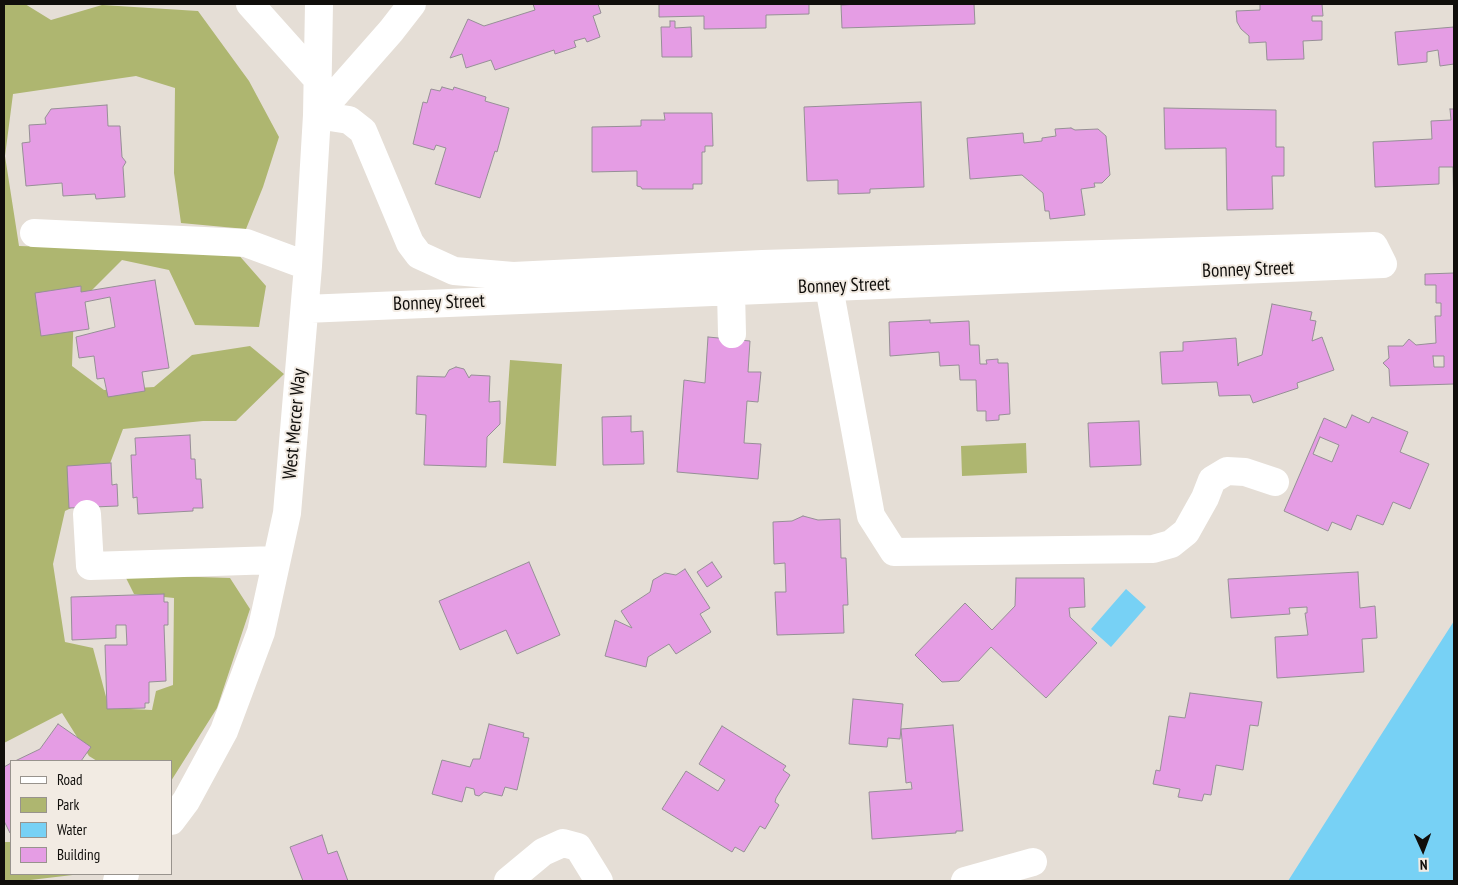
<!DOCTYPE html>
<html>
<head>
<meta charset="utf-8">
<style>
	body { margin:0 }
	#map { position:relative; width:1458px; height:885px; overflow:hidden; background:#e5ded6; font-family:"PT Sans Narrow",sans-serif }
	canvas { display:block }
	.frame { position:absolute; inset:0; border:5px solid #100e0b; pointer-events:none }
	.legend { position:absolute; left:10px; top:760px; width:162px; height:115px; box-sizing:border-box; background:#f2ebe3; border:1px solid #98938d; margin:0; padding:6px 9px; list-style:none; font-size:15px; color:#100e0b }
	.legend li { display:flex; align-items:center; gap:10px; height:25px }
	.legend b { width:25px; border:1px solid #98938d }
	.north { position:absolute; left:1398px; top:825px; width:50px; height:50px; -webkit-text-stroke:4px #f2ebe3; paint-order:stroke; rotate:178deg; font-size:14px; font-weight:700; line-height:20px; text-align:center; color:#100e0b }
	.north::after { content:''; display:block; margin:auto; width:18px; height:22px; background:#100e0b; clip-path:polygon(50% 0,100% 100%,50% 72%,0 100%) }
</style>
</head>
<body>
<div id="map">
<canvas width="1458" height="885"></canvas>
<div class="frame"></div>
<ul class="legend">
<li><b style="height:6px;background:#fff"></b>Road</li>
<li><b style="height:14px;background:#aeb670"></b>Park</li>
<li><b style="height:14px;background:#77d1f5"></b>Water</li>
<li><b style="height:14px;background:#e59de4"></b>Building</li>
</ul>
<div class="north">N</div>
</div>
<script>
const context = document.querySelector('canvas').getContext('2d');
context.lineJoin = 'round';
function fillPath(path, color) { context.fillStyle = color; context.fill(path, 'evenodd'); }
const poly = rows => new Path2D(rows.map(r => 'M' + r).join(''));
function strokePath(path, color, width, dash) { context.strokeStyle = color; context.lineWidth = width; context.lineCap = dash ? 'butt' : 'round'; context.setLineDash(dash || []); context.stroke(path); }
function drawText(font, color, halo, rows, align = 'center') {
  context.font = font + ' "PT Sans Narrow",sans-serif'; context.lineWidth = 4; context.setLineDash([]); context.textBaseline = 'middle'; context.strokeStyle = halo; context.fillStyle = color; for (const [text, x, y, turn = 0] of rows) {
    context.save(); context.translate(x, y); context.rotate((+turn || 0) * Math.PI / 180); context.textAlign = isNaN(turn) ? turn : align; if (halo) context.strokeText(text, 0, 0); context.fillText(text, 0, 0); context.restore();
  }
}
fillPath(poly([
	[4,4,25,4,51,20,102,5,198,11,249,81,279,137,263,187,246,229,181,223,174,173,175,88,136,76,13,94,5,156,19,246,237,253,266,286,259,327,195,325,169,270,122,260,74,308,72,366,104,390,154,387,192,355,250,346,284,374,236,421,203,421,123,429,98,495,65,511,53,564,65,642,93,648,109,708,152,710,156,691,173,685,174,598,134,594,126,578,168,576,230,578,250,609,217,708,171,781,171,761,97,761,89,756,62,713,4,743],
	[510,360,562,364,556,466,503,463],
	[1026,443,1027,473,962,476,961,446],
	[4,842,11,842,11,874,81,874,22,881,4,881]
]), '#aeb670');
fillPath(poly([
	[1126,589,1146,607,1111,647,1091,629],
	[1454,621,1454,881,1288,881,1370,752]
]), '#77d1f5');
const building = poly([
	[533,4,598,4,601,13,593,16,600,37,587,42,585,38,574,41,576,47,555,54,554,50,495,70,491,60,466,68,462,54,450,58,468,19,484,26,535,10,533,4],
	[659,4,809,4,809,14,766,15,766,28,704,29,704,16,659,17,659,4],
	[859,4,974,4,975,24,842,28,841,5,859,4],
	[1260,4,1322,4,1323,16,1312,16,1312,21,1322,21,1322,40,1303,41,1304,59,1267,60,1266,42,1249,43,1249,36,1241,29,1237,22,1236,11,1260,10,1260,4],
	[670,21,675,21,675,28,691,27,692,57,662,57,661,27,670,27,670,21],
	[1454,27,1454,64,1440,66,1438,50,1427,52,1427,62,1398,65,1395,32,1454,27],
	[442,87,453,90,454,87,486,97,485,101,509,108,497,152,495,151,480,198,435,184,446,148,436,145,434,150,413,144,423,102,427,103,431,89,440,91,442,87],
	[921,102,924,187,870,189,870,193,838,194,838,180,807,181,804,107,921,102],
	[107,105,108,126,120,126,122,157,126,162,123,167,125,197,96,199,95,194,63,196,62,183,26,186,22,143,30,142,29,125,46,124,45,118,51,109,107,105],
	[1164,108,1276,110,1276,147,1284,147,1284,176,1272,176,1273,209,1227,210,1226,148,1165,149,1164,108],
	[1450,109,1454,109,1454,214,1453,167,1439,167,1439,184,1375,187,1373,142,1432,139,1431,121,1451,120,1450,109],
	[664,113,712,113,713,146,705,146,705,152,702,152,702,184,693,184,693,189,642,189,641,187,637,186,637,171,592,172,592,127,641,126,641,120,665,120,664,113],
	[1071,128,1075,130,1098,129,1106,136,1110,175,1102,183,1094,183,1095,187,1081,189,1085,215,1050,219,1049,211,1045,211,1043,193,1022,175,970,179,967,138,1023,133,1024,143,1042,141,1042,138,1056,136,1055,129,1071,128],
	[1454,273,1454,384,1390,386,1389,369,1383,363,1389,358,1388,346,1403,346,1409,339,1416,345,1436,343,1435,316,1441,316,1441,303,1436,303,1436,285,1425,285,1425,274,1454,273],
	[1433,356,1444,356,1444,367,1434,367,1433,356],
	[155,280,169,368,142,372,145,391,108,397,104,378,97,379,94,356,79,358,76,337,115,327,110,297,85,302,89,329,41,336,35,293,81,286,81,292,155,280],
	[1272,304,1312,312,1310,320,1316,321,1312,341,1322,337,1334,370,1297,383,1298,388,1253,403,1250,395,1219,396,1217,382,1162,384,1160,352,1183,351,1183,342,1236,338,1238,366,1239,363,1262,355,1272,304],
	[930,320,930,323,969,321,970,345,979,345,980,364,987,364,986,360,998,359,998,363,1008,363,1010,414,999,415,999,420,986,421,986,411,977,411,976,380,960,380,959,365,940,366,939,352,890,356,889,322,930,320],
	[708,337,750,341,748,372,761,372,758,402,747,401,744,443,761,444,758,479,677,472,684,380,705,383,708,337],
	[456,367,464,369,469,378,471,375,490,376,489,402,500,401,500,424,487,437,486,467,424,465,426,415,416,414,417,376,445,377,449,370,456,367],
	[1352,415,1369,423,1372,417,1408,432,1400,452,1429,464,1410,509,1393,502,1383,525,1357,515,1351,530,1332,522,1328,531,1284,511,1324,418,1346,428,1352,415],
	[1320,437,1339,445,1332,462,1313,454,1320,437],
	[631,416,631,432,643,431,644,464,603,465,602,417,631,416],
	[1139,421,1141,465,1090,467,1088,423,1139,421],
	[190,435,191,459,195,459,196,479,201,479,203,508,193,508,193,511,138,514,137,497,133,498,131,455,136,455,135,438,190,435],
	[111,463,112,485,117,484,118,506,69,508,67,466,111,463],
	[803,516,818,520,840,519,841,558,846,558,848,605,843,605,844,633,777,635,775,592,786,592,785,563,774,564,773,522,792,521,803,516],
	[529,562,560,635,517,654,506,630,460,650,439,601,529,562],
	[712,562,722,577,707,587,697,572,712,562],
	[685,569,710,608,700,614,711,632,676,654,669,644,648,657,646,667,605,656,615,620,632,628,621,611,650,592,653,580,665,573,676,575,685,569],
	[1358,572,1360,608,1375,606,1377,638,1362,639,1364,672,1277,678,1275,637,1308,635,1305,613,1307,613,1307,607,1289,608,1290,614,1231,618,1228,579,1358,572],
	[1016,578,1084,578,1085,607,1069,608,1070,617,1097,643,1046,698,991,647,959,681,942,682,915,655,965,603,992,630,1015,606,1016,578],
	[164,594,164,602,168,602,168,625,164,625,166,681,149,682,149,703,145,703,145,708,107,709,105,645,127,645,126,625,116,625,116,638,72,640,71,597,164,594],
	[1190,693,1262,702,1258,726,1250,725,1243,770,1216,765,1211,795,1204,794,1202,801,1178,797,1180,789,1153,784,1156,770,1160,771,1169,716,1185,718,1190,693],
	[853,699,903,704,900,739,888,738,887,747,849,744,853,699],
	[58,724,91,747,81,761,15,761,40,749,58,724],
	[489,724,524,733,523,737,529,738,517,790,505,787,502,796,484,792,479,796,475,795,474,789,466,787,462,802,432,794,442,760,470,767,473,759,480,759,489,724],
	[953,725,963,831,956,831,956,833,872,839,869,792,912,789,911,782,906,783,901,729,953,725],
	[722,726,786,766,783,770,790,775,776,798,775,802,779,805,765,829,760,826,744,852,735,847,732,852,662,809,686,771,718,791,725,780,699,764,722,726],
	[11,763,11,832,10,833,4,821,4,767,11,763],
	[322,835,328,854,337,851,348,881,303,881,290,847,322,835]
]);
fillPath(building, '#e59de4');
strokePath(building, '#968f96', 1);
strokePath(poly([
	[250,4,318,80],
	[317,115,391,31,412,4],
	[34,233,246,243,308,266],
	[829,287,871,516,894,552,1153,549,1171,544,1186,532,1205,498,1212,480,1227,471,1245,472,1275,482],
	[731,291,732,334],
	[305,309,1383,264,1374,246,762,264,513,276,454,271,419,255,410,243,363,131,349,120,317,115],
	[87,514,90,566,276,560],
	[171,821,186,801,224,731,261,632,287,513,308,266,317,115,319,4],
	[117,881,125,874],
	[508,881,543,852,563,843,578,847,599,881],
	[965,881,1033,862]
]), '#fff', 28);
drawText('19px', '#100e0b', '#f2ebe3', [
	["Bonney Street",1248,270,-2],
	["Bonney Street",844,286,-2],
	["Bonney Street",439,303,-2],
	["West Mercer Way",295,424,-85]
]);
</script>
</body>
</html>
